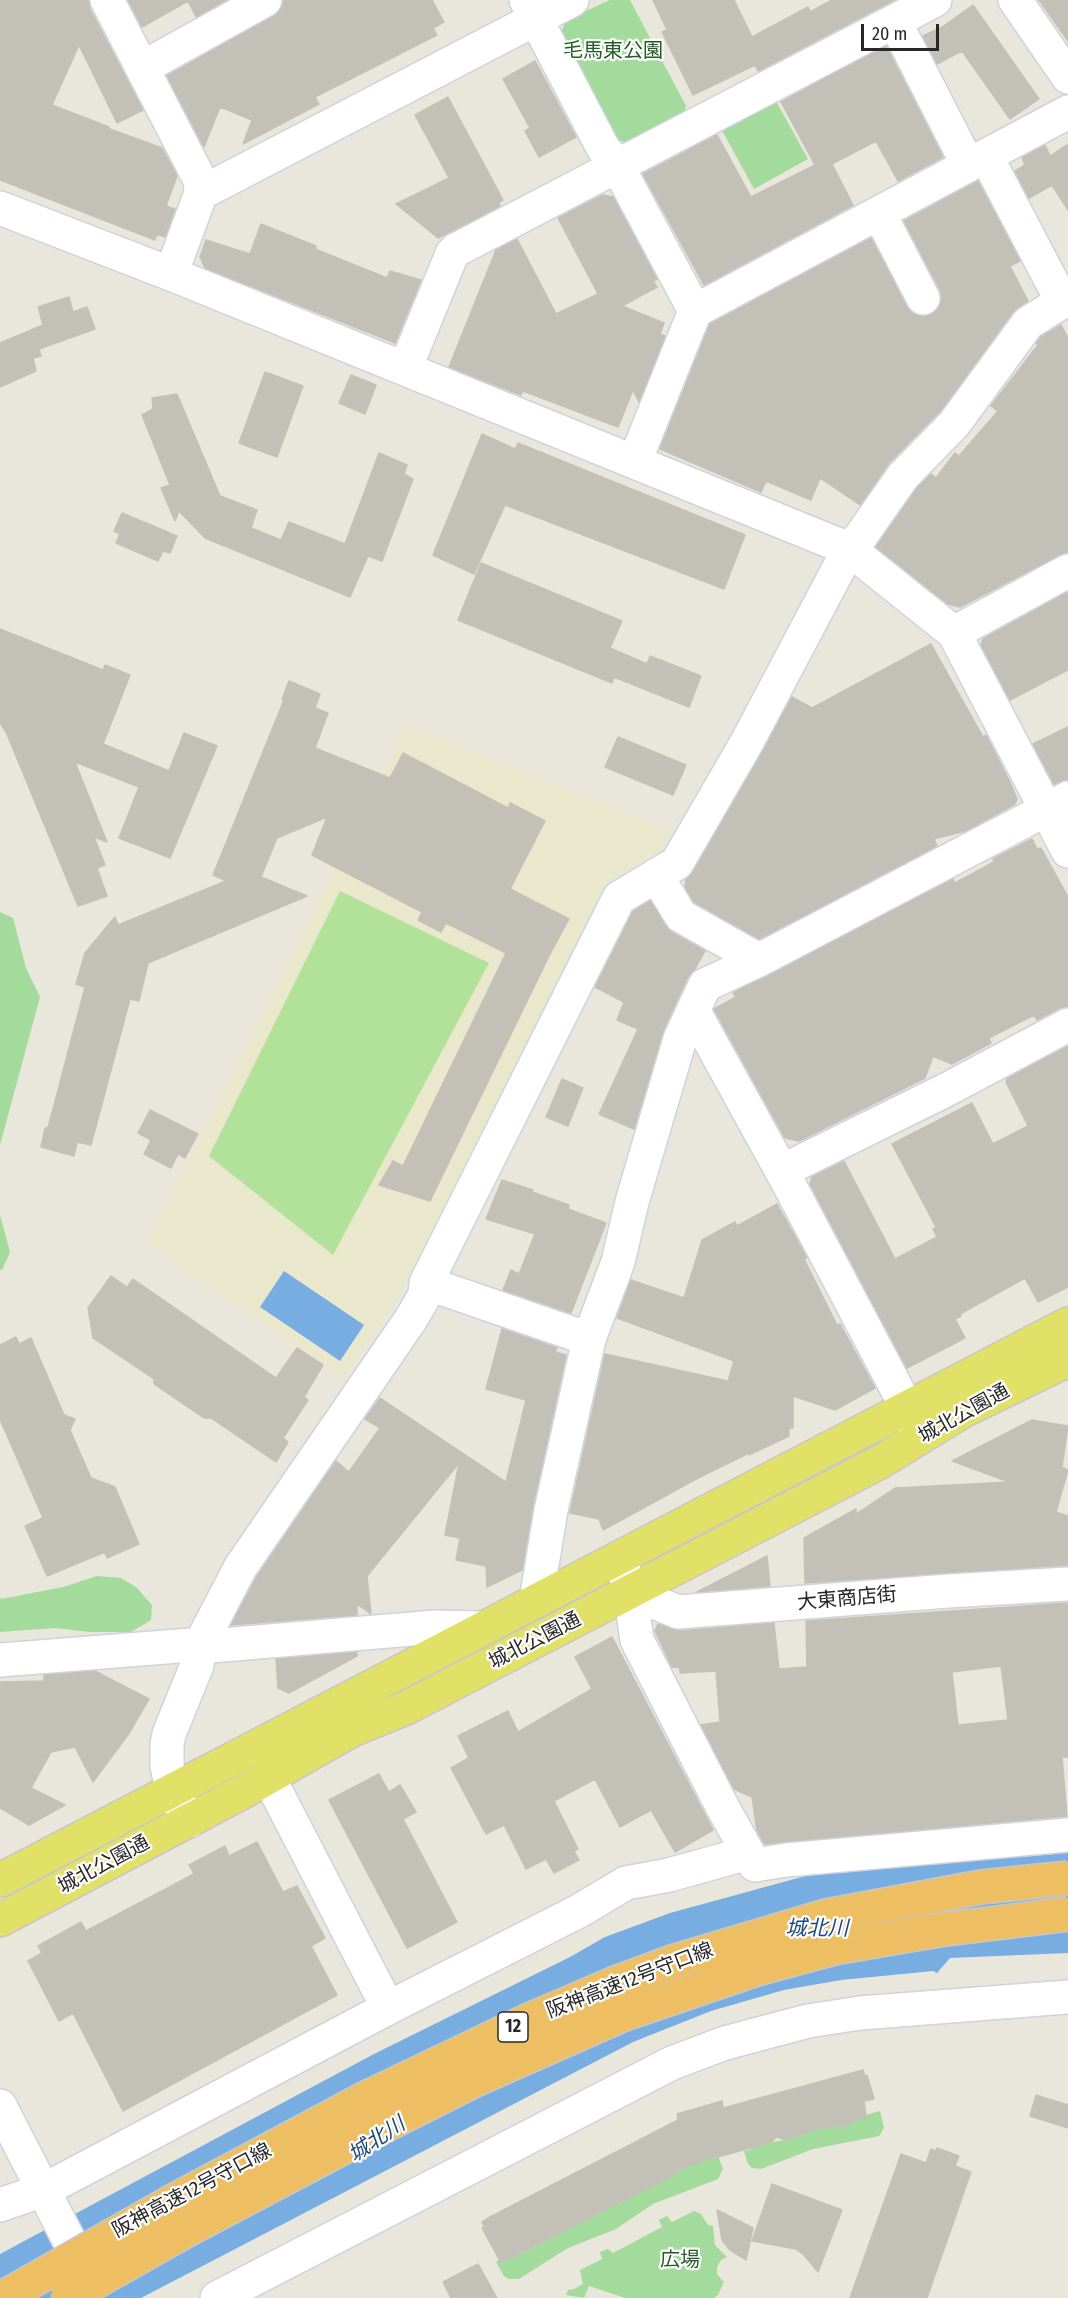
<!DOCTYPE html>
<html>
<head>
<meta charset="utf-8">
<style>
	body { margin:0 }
	#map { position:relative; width:1068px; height:2298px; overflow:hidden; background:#e9e6db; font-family:"Fira Sans Condensed",sans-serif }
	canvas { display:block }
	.scale { position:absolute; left:861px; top:24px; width:78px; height:27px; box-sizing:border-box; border:3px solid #282828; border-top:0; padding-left:8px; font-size:18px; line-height:21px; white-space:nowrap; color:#282828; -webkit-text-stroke:4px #fff; paint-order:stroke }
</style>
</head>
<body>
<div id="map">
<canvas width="1068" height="2298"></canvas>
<div class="scale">20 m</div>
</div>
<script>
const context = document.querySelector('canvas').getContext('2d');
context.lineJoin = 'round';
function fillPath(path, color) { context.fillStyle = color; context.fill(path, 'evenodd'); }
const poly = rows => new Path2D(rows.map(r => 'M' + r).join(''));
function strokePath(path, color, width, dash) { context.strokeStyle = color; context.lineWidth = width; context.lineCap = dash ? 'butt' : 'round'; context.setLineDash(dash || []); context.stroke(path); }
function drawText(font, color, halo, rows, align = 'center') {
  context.font = font + ' "Fira Sans Condensed","Noto Sans JP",sans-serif'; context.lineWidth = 4.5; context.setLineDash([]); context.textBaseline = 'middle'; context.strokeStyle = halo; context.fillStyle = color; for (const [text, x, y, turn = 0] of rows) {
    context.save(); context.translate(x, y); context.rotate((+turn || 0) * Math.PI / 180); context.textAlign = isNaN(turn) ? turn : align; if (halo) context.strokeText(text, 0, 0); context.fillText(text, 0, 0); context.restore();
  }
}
fillPath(poly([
	[407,724,671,830,659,849,607,883,397,1300,344,1379,147,1243]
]), '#e9e7cc');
fillPath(poly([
	[610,0,630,0,686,106,683,117,633,145,615,139,560,35,566,20],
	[772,94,808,159,754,189,718,123],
	[0,912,13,918,26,968,40,997,0,1145],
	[0,1215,10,1252,2,1270,0,1270],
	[97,1576,121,1578,136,1587,152,1605,151,1620,131,1632,89,1632,56,1628,0,1632,0,1596,1,1599,63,1587],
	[880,2111,884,2128,879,2136,813,2149,761,2169,752,2168,748,2164,744,2151,750,2150,751,2147,787,2139,821,2128,864,2118,866,2115],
	[714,2154,718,2156,723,2169,718,2179,653,2204,616,2229,568,2248,519,2279,509,2279,504,2276,496,2262,510,2254,512,2258,529,2250,616,2203,619,2204,662,2179,676,2174,677,2171],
	[694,2211,701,2214,708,2225,713,2226,715,2245,727,2257,721,2260,717,2267,717,2274,724,2282,718,2295,714,2298,625,2298,589,2286,584,2298,566,2295,568,2290,574,2289,583,2284,580,2270,602,2259,600,2252,608,2249,613,2253,662,2227,659,2220,667,2216,672,2222]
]), '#a3db9d');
fillPath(poly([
	[340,891,489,963,333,1255,209,1156]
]), '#b2e199');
fillPath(poly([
	[284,1271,364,1325,340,1361,260,1307],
	[1068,1853,1068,1953,950,1958,937,1973,933,1971,841,1980,784,1990,711,2011,633,2042,141,2298,0,2298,0,2254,374,2054,570,1957,605,1937,670,1913,809,1875]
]), '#78ade1');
const building = poly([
	[0,0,88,0,90,9,143,110,117,123,79,45,52,105,109,127,107,128,162,148,177,176,166,206,175,209,165,237,157,234,155,240,0,180,0,0],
	[128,0,226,0,196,17,188,1,142,27,128,0],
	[284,0,432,0,444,22,433,28,437,35,315,97,319,104,243,144,252,120,220,107,204,147,167,76,274,16,281,9,284,0],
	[653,0,734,0,752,37,808,7,810,12,832,0,894,0,758,71,755,65,693,95,662,32,667,30,653,0],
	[1039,0,1068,0,1068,41,1039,0],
	[973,5,1039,99,1010,119,962,51,937,64,923,36,942,27,973,5],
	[886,46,943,157,898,181,876,141,832,164,853,205,704,285,643,174,717,135,751,197,815,165,781,102,886,46],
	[535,61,576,137,539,157,525,131,530,128,503,79,535,61],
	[448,97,503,200,499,202,500,206,438,238,396,204,449,178,415,115,448,97],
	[1068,144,1068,210,1052,185,1029,198,1015,171,1025,165,1022,158,1045,145,1050,156,1068,144],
	[978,181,1020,261,1010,266,1028,301,1013,312,941,410,889,463,860,505,820,478,811,500,766,481,761,492,660,449,710,324,871,238,907,307,912,313,922,317,932,314,939,308,942,298,940,290,904,221,978,181],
	[603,195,613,197,657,279,653,281,657,287,622,306,664,323,660,334,665,336,639,402,633,390,618,427,523,391,521,395,449,367,496,250,517,239,556,314,598,294,558,218,603,195],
	[261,224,316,246,315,249,387,278,390,271,421,280,395,343,205,268,200,257,206,240,250,254,261,224],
	[69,297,73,312,87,307,95,329,39,349,41,356,33,358,36,371,0,387,0,343,43,325,38,307,69,297],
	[1061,325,1068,338,1068,552,1059,555,960,607,948,604,876,547,917,488,931,474,936,478,955,453,959,456,998,411,991,406,1038,345,1036,343,1041,337,1061,325],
	[265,372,303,386,277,457,239,443,265,372],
	[351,375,376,385,365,414,339,403,351,375],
	[177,394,220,496,257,510,251,528,281,540,289,522,345,544,379,453,407,465,404,474,413,479,382,561,368,556,350,597,205,538,179,511,175,521,161,488,170,485,142,415,153,409,152,398,177,394],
	[482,434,515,449,518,443,745,535,724,589,505,505,474,574,433,555,482,434],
	[122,513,177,536,170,553,163,551,158,561,116,543,120,534,114,531,122,513],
	[481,563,622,621,610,648,647,664,650,656,701,676,689,707,614,677,612,683,458,620,481,563],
	[1068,592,1068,670,1010,700,981,645,983,639,1068,592],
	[0,629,103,670,105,665,130,675,103,744,169,771,184,733,217,746,170,858,119,838,139,787,75,762,107,842,94,837,105,865,97,868,107,896,78,906,6,732,0,723,0,629],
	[931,644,983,737,986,735,1009,780,1017,799,1015,804,965,831,934,839,937,846,759,939,694,902,685,887,686,879,693,872,763,751,792,697,812,708,931,644],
	[289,681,320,694,315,708,328,713,315,748,390,778,403,753,508,808,510,803,545,821,510,889,569,919,549,956,430,1201,379,1185,393,1161,403,1166,506,953,446,923,441,932,418,920,422,912,312,855,327,817,277,838,261,877,307,896,148,963,139,1001,130,999,91,1145,77,1142,74,1156,41,1147,45,1128,48,1128,85,987,76,984,85,953,115,917,118,925,226,881,213,875,284,700,282,699,289,681],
	[1068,727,1068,779,1054,784,1033,744,1068,727],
	[618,737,686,765,673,795,605,767,618,737],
	[1032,839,1037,849,1041,848,1068,897,1068,1006,1059,1008,1037,1020,1034,1015,989,1038,991,1043,952,1064,933,1056,925,1078,799,1141,785,1138,714,1009,736,997,733,993,953,879,955,883,994,862,993,859,1032,839],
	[650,901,671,932,705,951,695,969,688,977,663,1031,634,1129,599,1114,638,1029,617,1020,624,1002,595,987,633,911,650,901],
	[1068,1046,1068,1287,1038,1302,1025,1278,960,1314,961,1316,955,1319,965,1338,907,1368,810,1184,812,1177,844,1161,895,1259,937,1237,933,1229,936,1227,892,1144,972,1103,993,1144,1028,1126,1006,1082,1007,1079,1068,1046],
	[562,1079,583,1088,568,1126,546,1117,562,1079],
	[150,1110,198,1134,185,1158,178,1154,171,1168,144,1154,151,1140,138,1133,150,1110],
	[502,1180,533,1190,532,1192,569,1205,568,1209,606,1223,571,1313,503,1290,511,1270,519,1274,535,1234,486,1219,502,1180],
	[777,1204,807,1258,804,1259,837,1325,840,1324,875,1388,835,1410,793,1396,793,1428,789,1428,789,1436,749,1455,749,1453,698,1478,603,1530,599,1519,570,1513,605,1354,728,1381,734,1361,617,1318,631,1280,684,1298,702,1240,735,1222,737,1226,777,1204],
	[111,1276,127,1287,133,1279,276,1378,297,1348,323,1365,304,1397,308,1400,283,1438,288,1442,276,1462,211,1418,204,1418,154,1384,154,1379,93,1338,88,1308,111,1276],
	[502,1329,557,1348,555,1352,566,1355,533,1506,522,1570,487,1587,486,1566,456,1560,460,1538,445,1535,459,1463,367,1576,371,1614,357,1604,357,1615,231,1625,256,1578,336,1461,349,1472,380,1428,365,1419,380,1398,506,1482,526,1400,486,1389,502,1329],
	[16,1337,19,1344,31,1338,64,1415,75,1419,70,1430,91,1478,115,1487,139,1544,107,1558,105,1552,47,1576,25,1526,43,1518,0,1419,0,1345,16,1337],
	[1032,1420,1068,1426,1062,1467,1068,1470,1056,1512,1068,1516,1068,1565,805,1583,804,1538,856,1509,856,1514,895,1488,1009,1482,952,1461,1032,1420],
	[767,1556,770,1586,697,1592,736,1572,767,1556],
	[1068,1603,1068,1757,1062,1757,1067,1816,765,1844,757,1831,752,1797,734,1789,701,1725,720,1722,716,1671,680,1673,680,1668,672,1667,655,1631,658,1624,679,1631,774,1623,779,1669,807,1667,806,1621,1068,1603],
	[1001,1666,1008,1720,958,1725,952,1672,1001,1666],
	[612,1637,713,1830,675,1852,651,1810,620,1827,595,1779,554,1801,578,1849,574,1851,579,1860,554,1873,546,1859,526,1869,504,1825,486,1834,451,1768,469,1758,458,1736,508,1711,518,1732,592,1689,575,1657,612,1637],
	[357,1652,357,1656,289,1693,278,1688,276,1659,357,1652],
	[95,1671,149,1699,130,1732,93,1782,75,1747,51,1752,31,1788,65,1805,29,1825,0,1808,0,1682,44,1681,44,1675,95,1671],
	[379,1774,389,1792,400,1785,416,1812,403,1819,457,1922,407,1948,329,1800,379,1774],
	[257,1842,283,1892,297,1886,325,1938,311,1946,337,1995,123,2111,73,2013,59,2021,28,1961,42,1953,38,1946,81,1922,86,1931,194,1874,189,1865,225,1846,229,1856,257,1842],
	[863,2070,865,2076,867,2075,874,2099,864,2101,866,2117,840,2127,835,2126,813,2130,787,2140,776,2137,772,2142,718,2157,718,2156,677,2170,676,2174,501,2263,482,2228,485,2227,482,2222,490,2217,678,2120,677,2114,722,2101,723,2108,863,2070],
	[1036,2095,1068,2105,1068,2128,1030,2116,1036,2095],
	[937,2148,959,2156,955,2166,971,2172,927,2298,850,2298,901,2154,926,2163,931,2149,936,2151,937,2148],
	[772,2184,842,2210,818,2272,804,2255,796,2249,752,2241,772,2184],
	[717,2210,753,2228,746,2260,730,2250,722,2240,717,2210],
	[478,2264,497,2298,451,2298,443,2282,478,2264]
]);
fillPath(building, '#c2c0b7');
strokePath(building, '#c4c2b5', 1.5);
const minor = poly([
	[107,0,200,180,201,193],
	[526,0,603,148,617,165,695,311],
	[1015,0,1068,77],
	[895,22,968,165],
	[142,68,265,0],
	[986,156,1062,301],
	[0,208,171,274,849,549,954,633,1068,851],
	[879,213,923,298],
	[171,274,201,193,572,0],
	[405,369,452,254,456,250,935,0],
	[635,461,695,311,1068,112],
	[954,633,1068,571],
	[656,875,681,916,759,960],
	[693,1010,791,1188,907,1408,918,1435],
	[782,1171,946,1090,1068,1025],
	[426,1283,589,1339],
	[620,1557,630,1592,637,1640,724,1810,755,1865,786,1860,1068,1835],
	[630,1592,678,1612,948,1591,1068,1584],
	[536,1601,551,1510,589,1339,618,1262,632,1202,680,1039,705,985,759,960,1068,798],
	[0,1660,191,1645,199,1647,435,1627,483,1628],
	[269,1778,388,2008],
	[189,1821,172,1790,167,1766,167,1745,169,1734,197,1665,199,1647,240,1568,411,1319,425,1295,426,1283,619,898,677,863,747,742,849,549,861,536,903,476,954,424,1028,323,1068,298],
	[0,2106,90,2281],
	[0,2205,44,2190,388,2008,579,1911,626,1883,669,1875,748,1853],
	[217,2298,672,2063,725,2043,808,2021,860,2013,1068,1997]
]);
const major = poly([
	[0,1880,1068,1324],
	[0,1920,241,1793,352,1730,406,1708,882,1461,963,1411,1068,1360]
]);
strokePath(minor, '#d1d1e0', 36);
strokePath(major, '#c7c7c7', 36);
strokePath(minor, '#fff', 33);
strokePath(major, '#e1e168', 33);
const highwayBridge = poly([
	[2,2298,175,2200,366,2098,529,2020,613,1984,675,1961,826,1916,981,1887,1068,1878],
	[67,2298,187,2230,378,2129,475,2080,622,2015,760,1968,834,1948,939,1930,1068,1914]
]);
strokePath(highwayBridge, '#c7c7c7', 36, []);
strokePath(highwayBridge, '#edbf62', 33);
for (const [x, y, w] of [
	[513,2027,30]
]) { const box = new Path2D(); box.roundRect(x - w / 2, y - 15, w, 30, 4.5); context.fillStyle = '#fff'; context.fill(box); strokePath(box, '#282828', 1.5); }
drawText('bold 18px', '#282828', null, [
	["12",513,2027]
]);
drawText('20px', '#205d22', '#fff', [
	["毛馬東公園",613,51],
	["広場",680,2260]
]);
drawText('20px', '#282828', '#fff', [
	["城北公園通",964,1414,-29],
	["大東商店街",847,1599,-5],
	["城北公園通",535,1641,-27],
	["城北公園通",104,1865,-28],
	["阪神高速12号守口線",630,1981,-21],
	["阪神高速12号守口線",192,2191,-28]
]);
drawText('italic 21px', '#1a498a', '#fff', [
	["城北川",817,1929],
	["城北川",377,2140,-34]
]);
</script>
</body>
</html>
